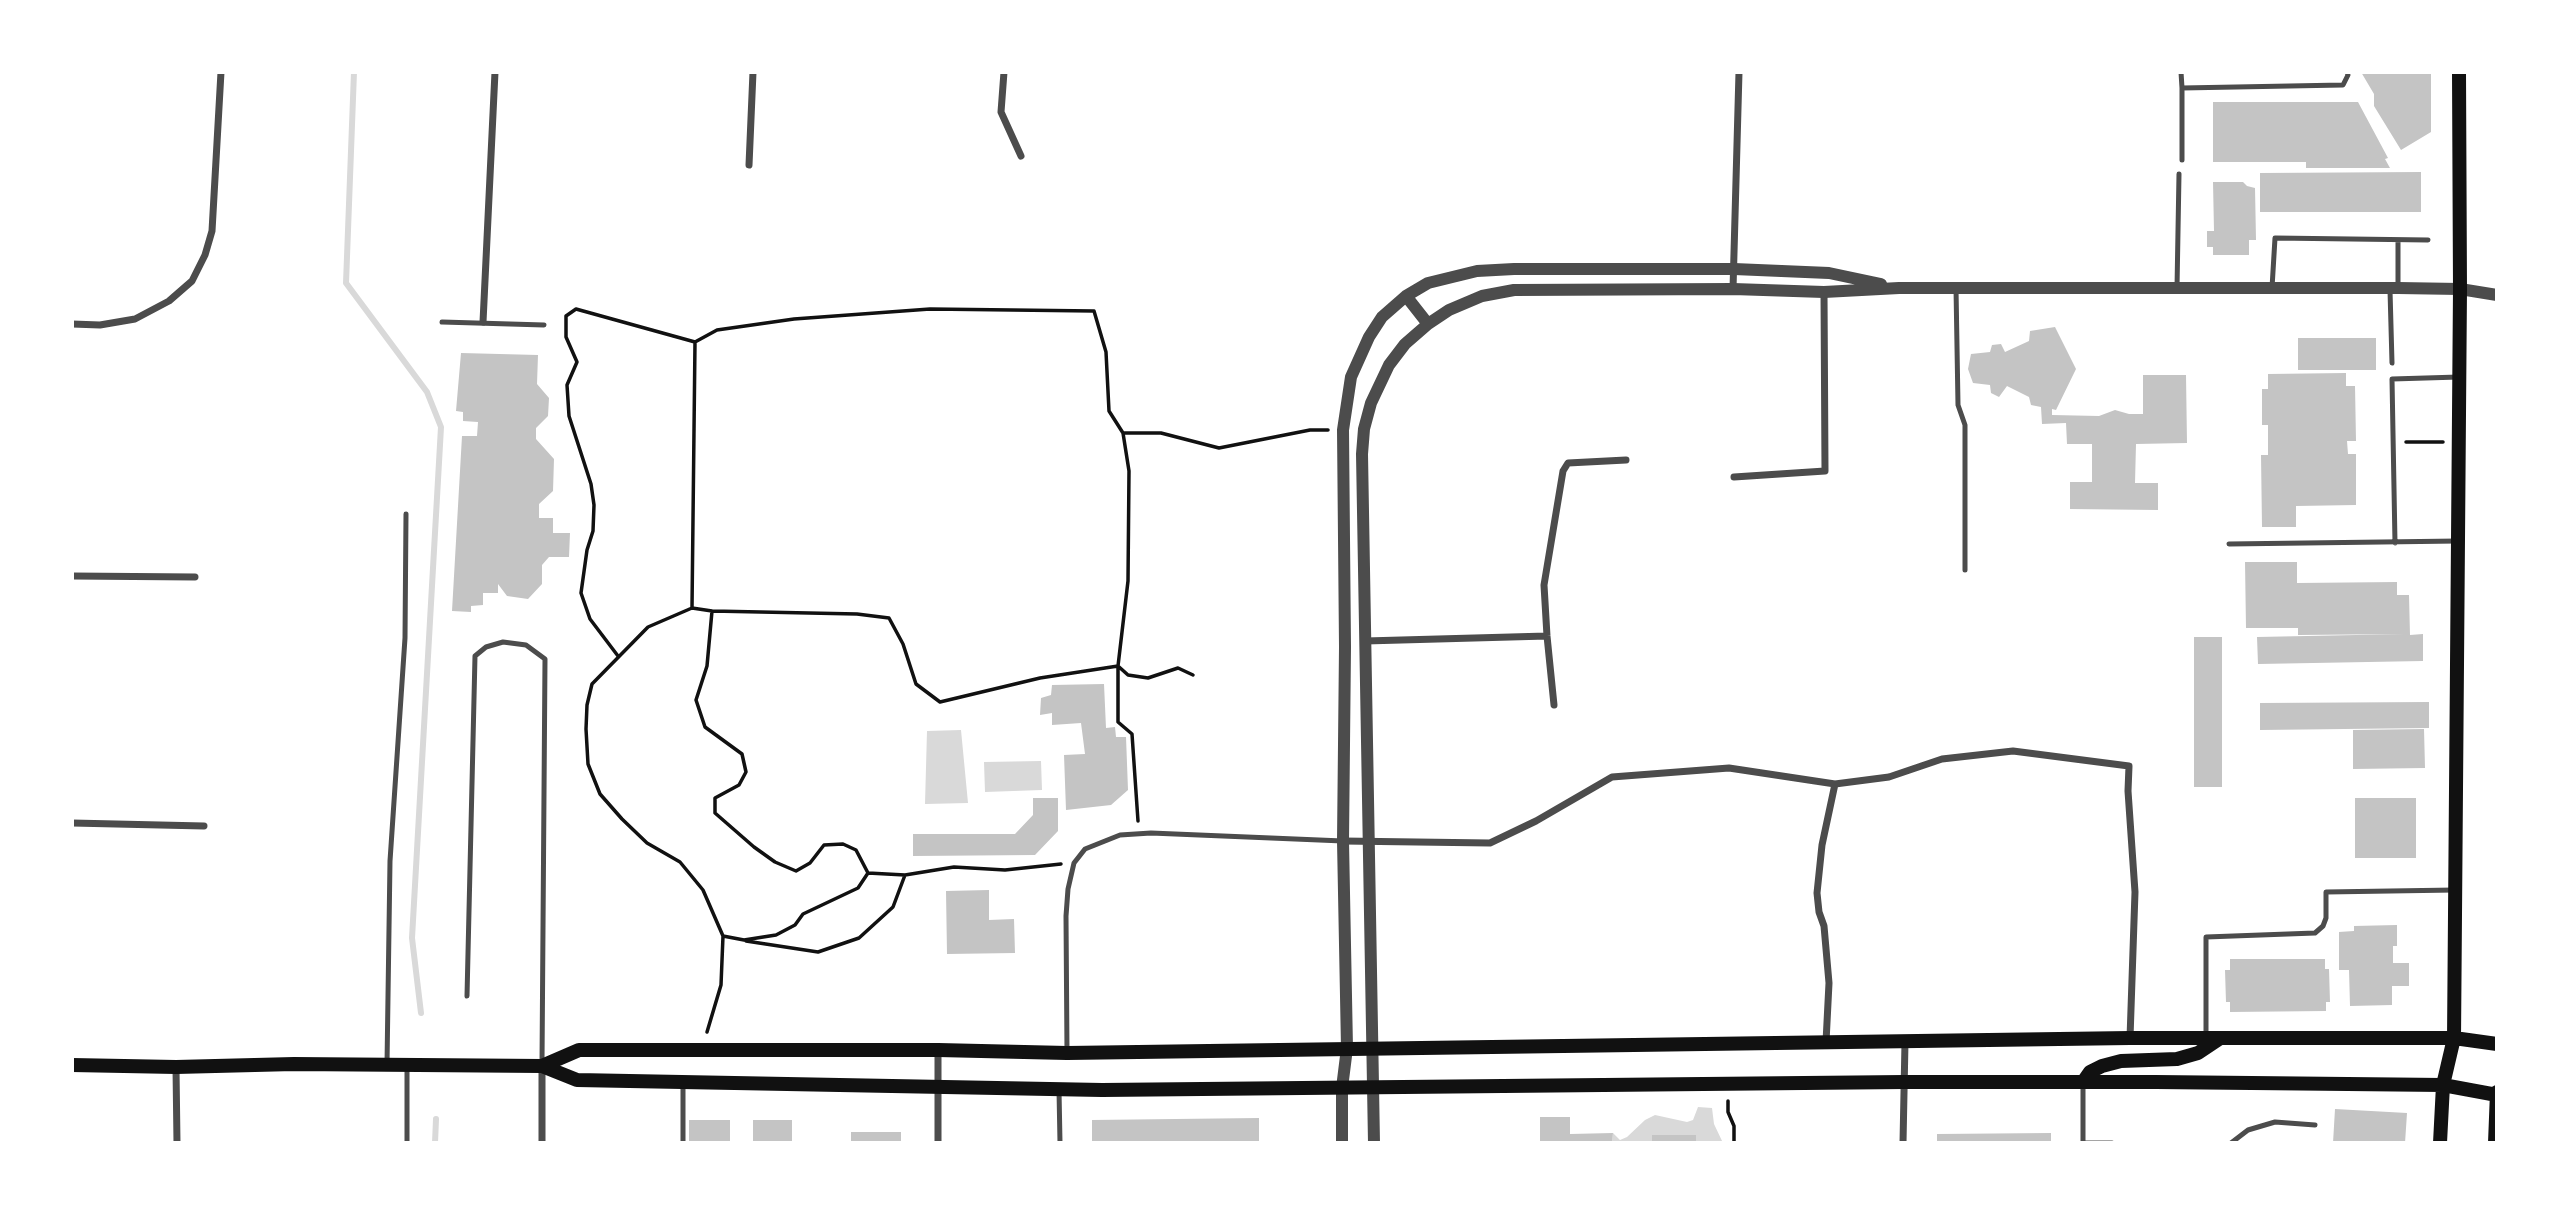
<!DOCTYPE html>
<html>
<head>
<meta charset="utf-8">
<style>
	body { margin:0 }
	#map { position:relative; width:2569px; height:1215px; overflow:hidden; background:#fff; font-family:"IBM Plex Sans",sans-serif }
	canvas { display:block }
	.frame { position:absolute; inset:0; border:74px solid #fff; pointer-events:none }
</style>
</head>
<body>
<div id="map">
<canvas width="2569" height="1215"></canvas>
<div class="frame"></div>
</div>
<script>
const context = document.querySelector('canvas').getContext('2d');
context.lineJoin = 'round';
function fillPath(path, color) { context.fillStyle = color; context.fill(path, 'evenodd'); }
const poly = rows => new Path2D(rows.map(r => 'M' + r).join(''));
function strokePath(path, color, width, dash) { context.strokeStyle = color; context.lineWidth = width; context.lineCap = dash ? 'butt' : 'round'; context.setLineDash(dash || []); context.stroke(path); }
fillPath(poly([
	[961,730,968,803,925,804,927,731],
	[1041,761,1042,790,985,792,984,762],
	[1698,1107,1712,1108,1714,1124,1723,1143,1696,1143,1696,1135,1653,1135,1652,1143,1612,1143,1613,1133,1620,1140,1627,1137,1645,1120,1655,1115,1687,1122,1693,1120]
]), '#d9d9d9');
strokePath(poly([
	[354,72,346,283,427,392,441,427,412,938,421,1013],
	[435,1143,436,1119]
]), '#d9d9d9', 6);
fillPath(poly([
	[2361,72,2431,72,2431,132,2401,150,2374,106,2374,94],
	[2213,102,2358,102,2388,158,2385,159,2390,168,2306,168,2306,162,2213,162],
	[2421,172,2421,212,2260,212,2260,173],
	[2213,182,2243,182,2247,186,2255,188,2256,240,2249,240,2249,255,2213,255,2213,247,2207,247,2207,231,2214,231],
	[2055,327,2076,369,2056,410,2052,409,2052,415,2099,416,2115,410,2129,414,2143,414,2143,375,2186,375,2187,443,2136,444,2135,483,2158,483,2158,510,2070,509,2070,482,2092,482,2092,444,2067,444,2066,423,2042,424,2041,407,2031,405,2029,397,2007,386,1999,397,1991,393,1990,385,1973,383,1968,369,1971,354,1990,352,1992,345,2001,344,2005,352,2029,341,2030,331],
	[2298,338,2376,338,2376,370,2298,370],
	[461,353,538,355,537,384,549,398,548,416,536,428,536,439,554,459,553,491,539,504,539,518,553,518,553,533,570,533,569,557,549,557,542,565,542,584,528,599,507,596,498,584,498,593,483,593,483,605,471,606,471,612,452,611,462,436,477,436,478,422,463,421,463,412,456,411],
	[2346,373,2346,386,2355,386,2356,441,2347,441,2348,454,2356,454,2356,505,2296,506,2296,527,2262,527,2261,455,2268,455,2268,425,2262,425,2262,389,2268,389,2268,374],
	[2245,562,2297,562,2297,583,2397,582,2397,595,2409,595,2410,635,2423,634,2423,661,2258,664,2257,637,2406,634,2298,635,2298,628,2246,628],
	[2194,637,2222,637,2222,787,2194,787],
	[1104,684,1106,728,1115,727,1116,737,1126,737,1128,790,1111,805,1066,810,1064,755,1085,754,1081,723,1052,725,1052,713,1040,715,1041,698,1051,695,1052,685],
	[2429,702,2429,728,2260,730,2260,703],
	[2424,729,2425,768,2353,769,2353,730],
	[1033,798,1058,798,1058,831,1035,855,913,856,913,834,1015,834,1033,815],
	[2355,798,2416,798,2416,858,2355,858],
	[989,890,989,920,1014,919,1015,953,947,954,946,891],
	[2397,925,2397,946,2393,946,2393,963,2409,963,2409,986,2392,986,2392,1005,2350,1006,2349,970,2339,970,2339,932,2354,931,2354,926],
	[2230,959,2325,959,2325,969,2329,969,2330,1002,2326,1002,2326,1011,2230,1012,2230,1002,2226,1002,2225,970,2230,970],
	[2335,1109,2407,1113,2405,1143,2333,1143],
	[1540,1117,1570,1117,1570,1134,1613,1133,1612,1143,1540,1143],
	[1259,1118,1259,1143,1092,1143,1092,1120],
	[689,1120,730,1120,730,1143,689,1143],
	[753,1120,792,1120,792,1143,753,1143],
	[851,1132,901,1132,901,1143,851,1143],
	[2051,1133,2051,1143,1937,1143,1937,1134],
	[1652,1135,1696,1135,1696,1143,1652,1143]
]), '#c4c4c4');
strokePath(poly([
	[1123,433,1161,433,1219,448,1310,430,1328,430],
	[2406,442,2443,442],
	[692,608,648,627,592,684,587,705,586,729,588,764,600,794,622,819,647,843,680,862,703,890,723,936,721,985,707,1032],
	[712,611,692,608,695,342,717,330,794,319,930,309,1094,311,1106,352,1109,411,1123,433,1129,471,1128,581,1118,666,1118,722,1132,734,1138,821],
	[618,656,590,619,581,593,587,550,593,531,594,505,591,484,569,416,567,385,577,362,566,337,566,316,576,309,695,342],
	[868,873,856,850,843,844,824,845,810,863,796,871,775,862,754,847,715,813,715,798,739,785,746,772,742,754,705,727,696,700,707,666,712,611,857,614,889,618,903,644,916,684,940,702,1040,678,1118,666,1128,675,1148,678,1178,668,1193,675],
	[723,936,744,940,776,935,795,925,803,914,858,888,868,873,905,875,954,867,1005,870,1061,864],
	[746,941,818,952,859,938,893,907,905,875],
	[1728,1101,1728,1112,1734,1126,1734,1143]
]), '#111', 3.5);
strokePath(poly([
	[2181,72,2182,88,2343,85,2348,75,2347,72],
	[2182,88,2182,160],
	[2398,240,2398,288],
	[1956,288,1958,405,1965,425,1965,570],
	[2177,288,2179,174],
	[2272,288,2275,238,2428,240],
	[2390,290,2392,363],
	[442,322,544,325],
	[2395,543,2392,379,2459,377],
	[2229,544,2458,541],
	[467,996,475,656,486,647,503,642,526,645,545,659,542,1062],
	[2206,1038,2206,937,2315,933,2323,926,2326,918,2326,892,2455,890],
	[1067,1053,1066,916,1068,889,1074,863,1085,849,1120,835,1151,833,1343,841],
	[387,1064,390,861,405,638,406,514],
	[683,1085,683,1143],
	[2083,1085,2083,1143],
	[1059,1090,1060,1143],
	[407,1143,407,1065],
	[2083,1143,2112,1143],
	[2231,1143,2248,1130,2275,1122,2315,1125]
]), '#4c4c4c', 5);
strokePath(poly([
	[1004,72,1001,112,1021,156],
	[749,165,753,72],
	[1733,289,1739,72],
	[483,322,495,72],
	[72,324,100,325,135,319,169,301,192,281,205,255,212,231,221,72],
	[1734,477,1825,471,1824,292],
	[72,576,195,577],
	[1365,641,1547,636],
	[1554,705,1547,636,1544,585,1563,471,1568,463,1626,460],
	[72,823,204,826],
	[1343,841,1490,843,1536,821,1612,777,1729,768,1835,784,1889,777,1942,759,2013,751,2129,766,2128,791,2135,892,2130,1038],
	[1826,1042,1829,983,1824,926,1819,912,1817,893,1822,845,1835,784],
	[938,1050,938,1143],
	[176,1068,177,1143],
	[542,1143,542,1066],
	[1903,1143,1905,1042]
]), '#4c4c4c', 7);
strokePath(poly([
	[1406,296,1428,324],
	[1342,1143,1342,1088,1347,1048,1343,841,1345,647,1343,430,1351,377,1369,337,1382,317,1406,296,1428,283,1477,271,1514,269,1734,269,1829,273,1881,284],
	[1374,1143,1362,454,1364,429,1371,403,1389,365,1405,344,1428,324,1449,310,1482,296,1514,290,1733,289,1824,292,1899,288,2398,288,2460,289,2497,295]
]), '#4c4c4c', 12);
strokePath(poly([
	[72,1065,176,1067,294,1064,542,1066,577,1080,1102,1090,1904,1082,2156,1082,2443,1085,2497,1095],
	[542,1066,579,1050,938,1050,1067,1053,2130,1038,2454,1038,2497,1044],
	[2083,1082,2090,1072,2102,1066,2121,1061,2177,1059,2198,1053,2219,1039],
	[2440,1143,2443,1085,2454,1038,2460,289,2459,72],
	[2495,1143,2497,1092]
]), '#111', 14);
</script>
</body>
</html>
